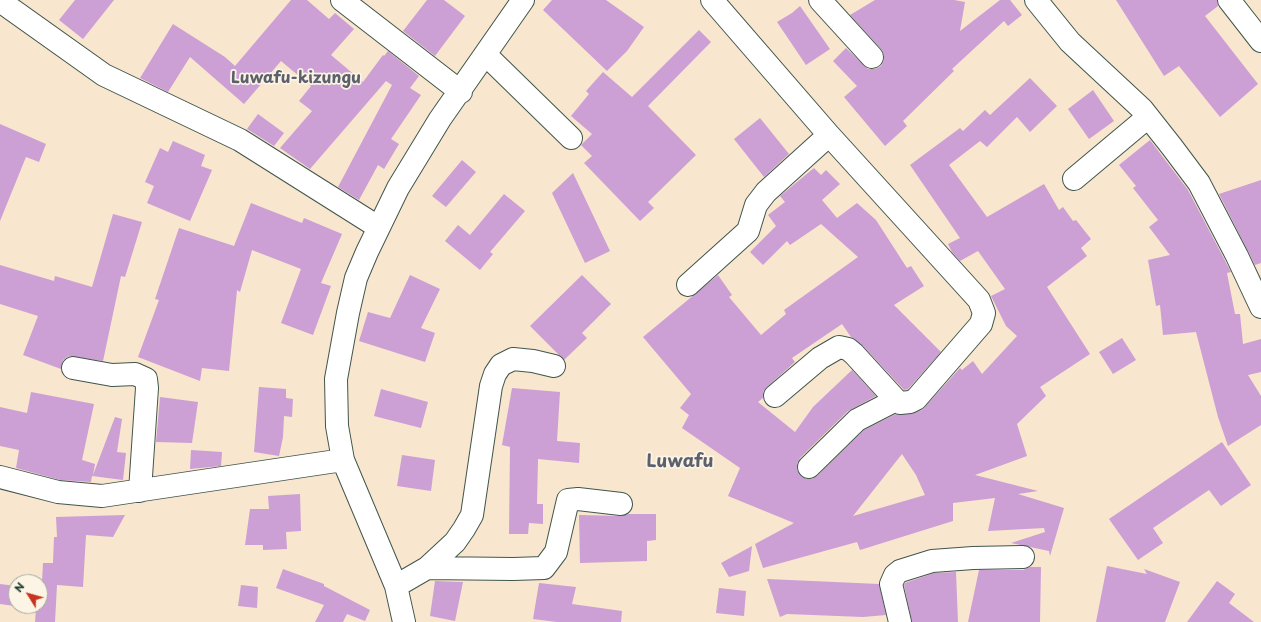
<!DOCTYPE html>
<html>
<head>
<meta charset="utf-8">
<style>
	body { margin:0 }
	#map { position:relative; width:1261px; height:622px; overflow:hidden; background:#f8e6ce; font-family:"Playpen Sans",sans-serif }
	canvas { display:block }
	.north { position:absolute; left:8px; top:574px; width:40px; height:40px; box-sizing:border-box; background:#fcf5e5; border:1px solid #a4ab9e; border-radius:50%; rotate:307deg; font-size:11px; font-weight:700; line-height:16px; text-align:center; color:#1f3d34 }
	.north::after { content:''; display:block; margin:auto; width:14px; height:18px; background:#c8321e; clip-path:polygon(50% 0,100% 100%,50% 72%,0 100%) }
</style>
</head>
<body>
<div id="map">
<canvas width="1261" height="622"></canvas>
<div class="north">N</div>
</div>
<script>
const context = document.querySelector('canvas').getContext('2d');
context.lineJoin = 'round';
function fillPath(path, color) { context.fillStyle = color; context.fill(path, 'evenodd'); }
const poly = rows => new Path2D(rows.map(r => 'M' + r).join(''));
function strokePath(path, color, width, dash) { context.strokeStyle = color; context.lineWidth = width; context.lineCap = dash ? 'butt' : 'round'; context.setLineDash(dash || []); context.stroke(path); }
function drawText(font, color, halo, rows, align = 'center') {
  context.font = font + ' "Playpen Sans",sans-serif'; context.lineWidth = 3.5; context.setLineDash([]); context.textBaseline = 'middle'; context.strokeStyle = halo; context.fillStyle = color; for (const [text, x, y, turn = 0] of rows) {
    context.save(); context.translate(x, y); context.rotate((+turn || 0) * Math.PI / 180); context.textAlign = isNaN(turn) ? turn : align; if (halo) context.strokeText(text, 0, 0); context.fillText(text, 0, 0); context.restore();
  }
}
fillPath(poly([
	[75,0,114,0,83,39,59,20],
	[291,0,307,0,329,19,335,13,354,29,331,55,363,82,383,55,384,56,388,51,419,76,410,88,421,95,391,139,399,144,384,169,378,165,359,200,338,187,392,85,386,81,310,169,280,148,312,111,299,101,311,86,281,61,244,104,190,57,168,92,140,78,173,24,225,57,235,66],
	[427,0,444,0,465,16,435,56,403,31],
	[552,0,606,0,644,27,627,51,607,71,543,10],
	[875,0,954,0,965,2,960,31,1000,0,1010,0,1022,15,1008,26,1004,21,952,69,954,71,903,121,907,126,885,146,844,97,857,86,833,61,846,48,868,69,875,69,881,66,884,60,884,54,881,49,850,15],
	[1116,0,1217,0,1218,6,1205,16,1258,84,1220,117,1179,66,1164,76],
	[800,6,830,49,806,65,777,22,792,13],
	[699,30,711,42,648,106,696,155,648,202,654,208,640,221,584,163,592,156,581,145,592,134,571,116,589,94,586,91,603,72,632,97],
	[1030,78,1057,106,1030,132,1017,117,987,147,980,141,949,165,987,217,1044,184,1059,210,1063,207,1073,221,1076,220,1091,239,1081,248,1087,256,1047,287,1090,354,1040,387,1046,396,1017,424,1027,456,975,475,1038,491,1018,494,1064,508,1050,556,1049,551,1011,543,1045,532,1044,528,988,531,995,498,953,503,953,521,860,550,857,542,763,568,755,544,794,523,728,496,740,468,682,428,689,415,680,408,691,394,643,337,718,275,732,295,729,297,761,335,786,314,784,310,858,257,821,224,790,245,787,241,763,265,750,252,776,226,768,215,785,202,780,196,814,168,821,175,826,170,840,184,822,200,837,218,857,203,876,220,907,268,911,266,924,286,894,305,941,352,908,389,904,390,863,346,851,337,842,324,792,358,795,362,767,387,763,392,763,398,758,402,795,432,813,407,852,370,876,396,848,411,800,458,797,464,797,470,800,475,806,479,812,479,817,476,864,430,896,414,911,414,922,410,960,368,962,370,973,361,982,374,1017,336,1006,326,991,296,1005,289,978,251,960,261,952,252,948,244,960,238,910,165,960,128,963,131,985,110,990,115],
	[902,454,916,475,925,495,853,516],
	[1093,90,1114,121,1089,139,1068,109],
	[258,114,284,133,274,146,247,129],
	[760,118,789,154,764,177,734,139],
	[0,124,46,144,39,162,26,157,0,221],
	[1150,140,1188,190,1231,272,1227,273,1235,314,1240,314,1243,344,1261,339,1261,372,1248,375,1261,396,1261,425,1228,446,1218,417,1196,332,1163,335,1160,305,1156,306,1148,260,1170,255,1149,227,1158,220,1133,188,1136,186,1119,165],
	[173,141,205,155,201,166,212,170,190,221,147,203,154,186,145,182,160,148,168,152],
	[462,160,476,172,446,207,432,196],
	[573,173,610,251,585,263,552,193],
	[1261,180,1261,263,1255,265,1219,194],
	[504,194,525,211,490,252,493,254,480,270,445,241,458,225,470,235],
	[251,203,302,223,304,218,342,234,321,283,331,286,313,335,281,323,301,269,252,250,240,292,237,290,229,371,202,368,200,381,138,357,159,300,155,299,179,228,234,246],
	[113,214,142,222,125,277,121,276,103,361,69,356,63,360,61,369,23,355,38,316,0,304,0,265,54,281,55,276,92,287],
	[410,275,440,289,421,328,435,333,425,362,359,341,368,312,390,318],
	[582,275,611,304,582,333,587,338,564,360,530,326],
	[1122,338,1136,360,1113,374,1099,352],
	[259,387,286,389,286,398,293,399,292,417,284,416,283,437,279,456,254,452],
	[512,388,560,392,557,441,580,443,579,463,538,459,537,504,543,504,543,524,529,523,528,534,509,534,510,447,502,445],
	[381,389,428,402,421,428,374,416],
	[31,392,94,404,82,460,95,464,93,475,115,417,122,419,117,452,126,453,123,480,92,476,91,482,60,480,16,468,19,450,0,446,0,407,27,413],
	[160,397,198,402,192,443,156,442],
	[1222,442,1251,485,1221,506,1209,490,1153,528,1163,543,1138,560,1109,519],
	[191,450,222,452,221,466,190,469],
	[402,455,435,460,431,491,397,486],
	[300,494,301,531,286,532,287,549,263,550,263,545,245,545,250,509,269,509,268,496],
	[628,514,656,514,656,540,647,541,647,561,580,563,579,515,620,516],
	[125,515,113,537,86,535,83,587,57,585,55,622,35,622,36,609,0,604,0,584,16,586,16,606,40,606,40,582,37,581,42,581,43,563,53,563,54,537,57,537,56,517],
	[752,546,749,571,729,577,721,563],
	[1107,566,1147,574,1144,569,1180,582,1165,622,1096,622],
	[1030,567,1041,567,1040,622,968,622,979,570,1023,570],
	[283,569,324,584,324,586,370,610,365,621,347,614,343,622,315,622,324,605,276,588],
	[956,572,958,622,912,622,904,585,905,583,934,573],
	[767,579,879,584,886,615,863,617,787,614,780,617],
	[435,581,463,582,455,621,430,616],
	[1217,581,1235,594,1229,603,1254,622,1187,622],
	[539,583,576,587,572,604,622,611,621,622,557,622,533,619],
	[241,585,258,587,257,608,238,606],
	[719,588,746,591,744,616,716,613]
]), '#cc9fd5');
const minor = poly([
	[342,0,461,92],
	[712,0,829,135,979,300,984,313,981,324,916,399,910,402,900,403,896,400,854,354,848,349,839,347,820,358,775,396],
	[820,0,872,57],
	[1036,0,1070,42,1142,109,1172,147,1199,183,1237,256,1261,307],
	[1229,0,1261,41],
	[0,1,104,75,240,140,378,227],
	[486,55,571,138],
	[1074,179,1148,117],
	[688,285,748,231,756,205,766,192,829,135],
	[73,368,112,375,135,374,146,379,147,388,140,491],
	[809,467,857,420,896,400],
	[0,477,58,492,102,496,343,460],
	[427,568,513,569,544,568,556,552,568,500,578,499,621,504],
	[396,586,427,568,455,542,464,529,472,515,491,386,495,374,501,365,513,359,533,361,554,366],
	[404,622,396,586,343,460,337,426,336,379,348,313,356,278,367,252,398,188,440,119,523,0],
	[900,622,891,584,895,575,900,571,932,561,973,558,1023,557]
]);
strokePath(minor, '#40564b', 24);
strokePath(minor, '#fff', 22);
drawText('bold 16px', '#5c5f6c', '#fcf5e5', [
	["Luwafu-kizungu",296,79]
]);
drawText('bold 18px', '#5c5f6c', '#fcf5e5', [
	["Luwafu",680,462]
]);
</script>
</body>
</html>
